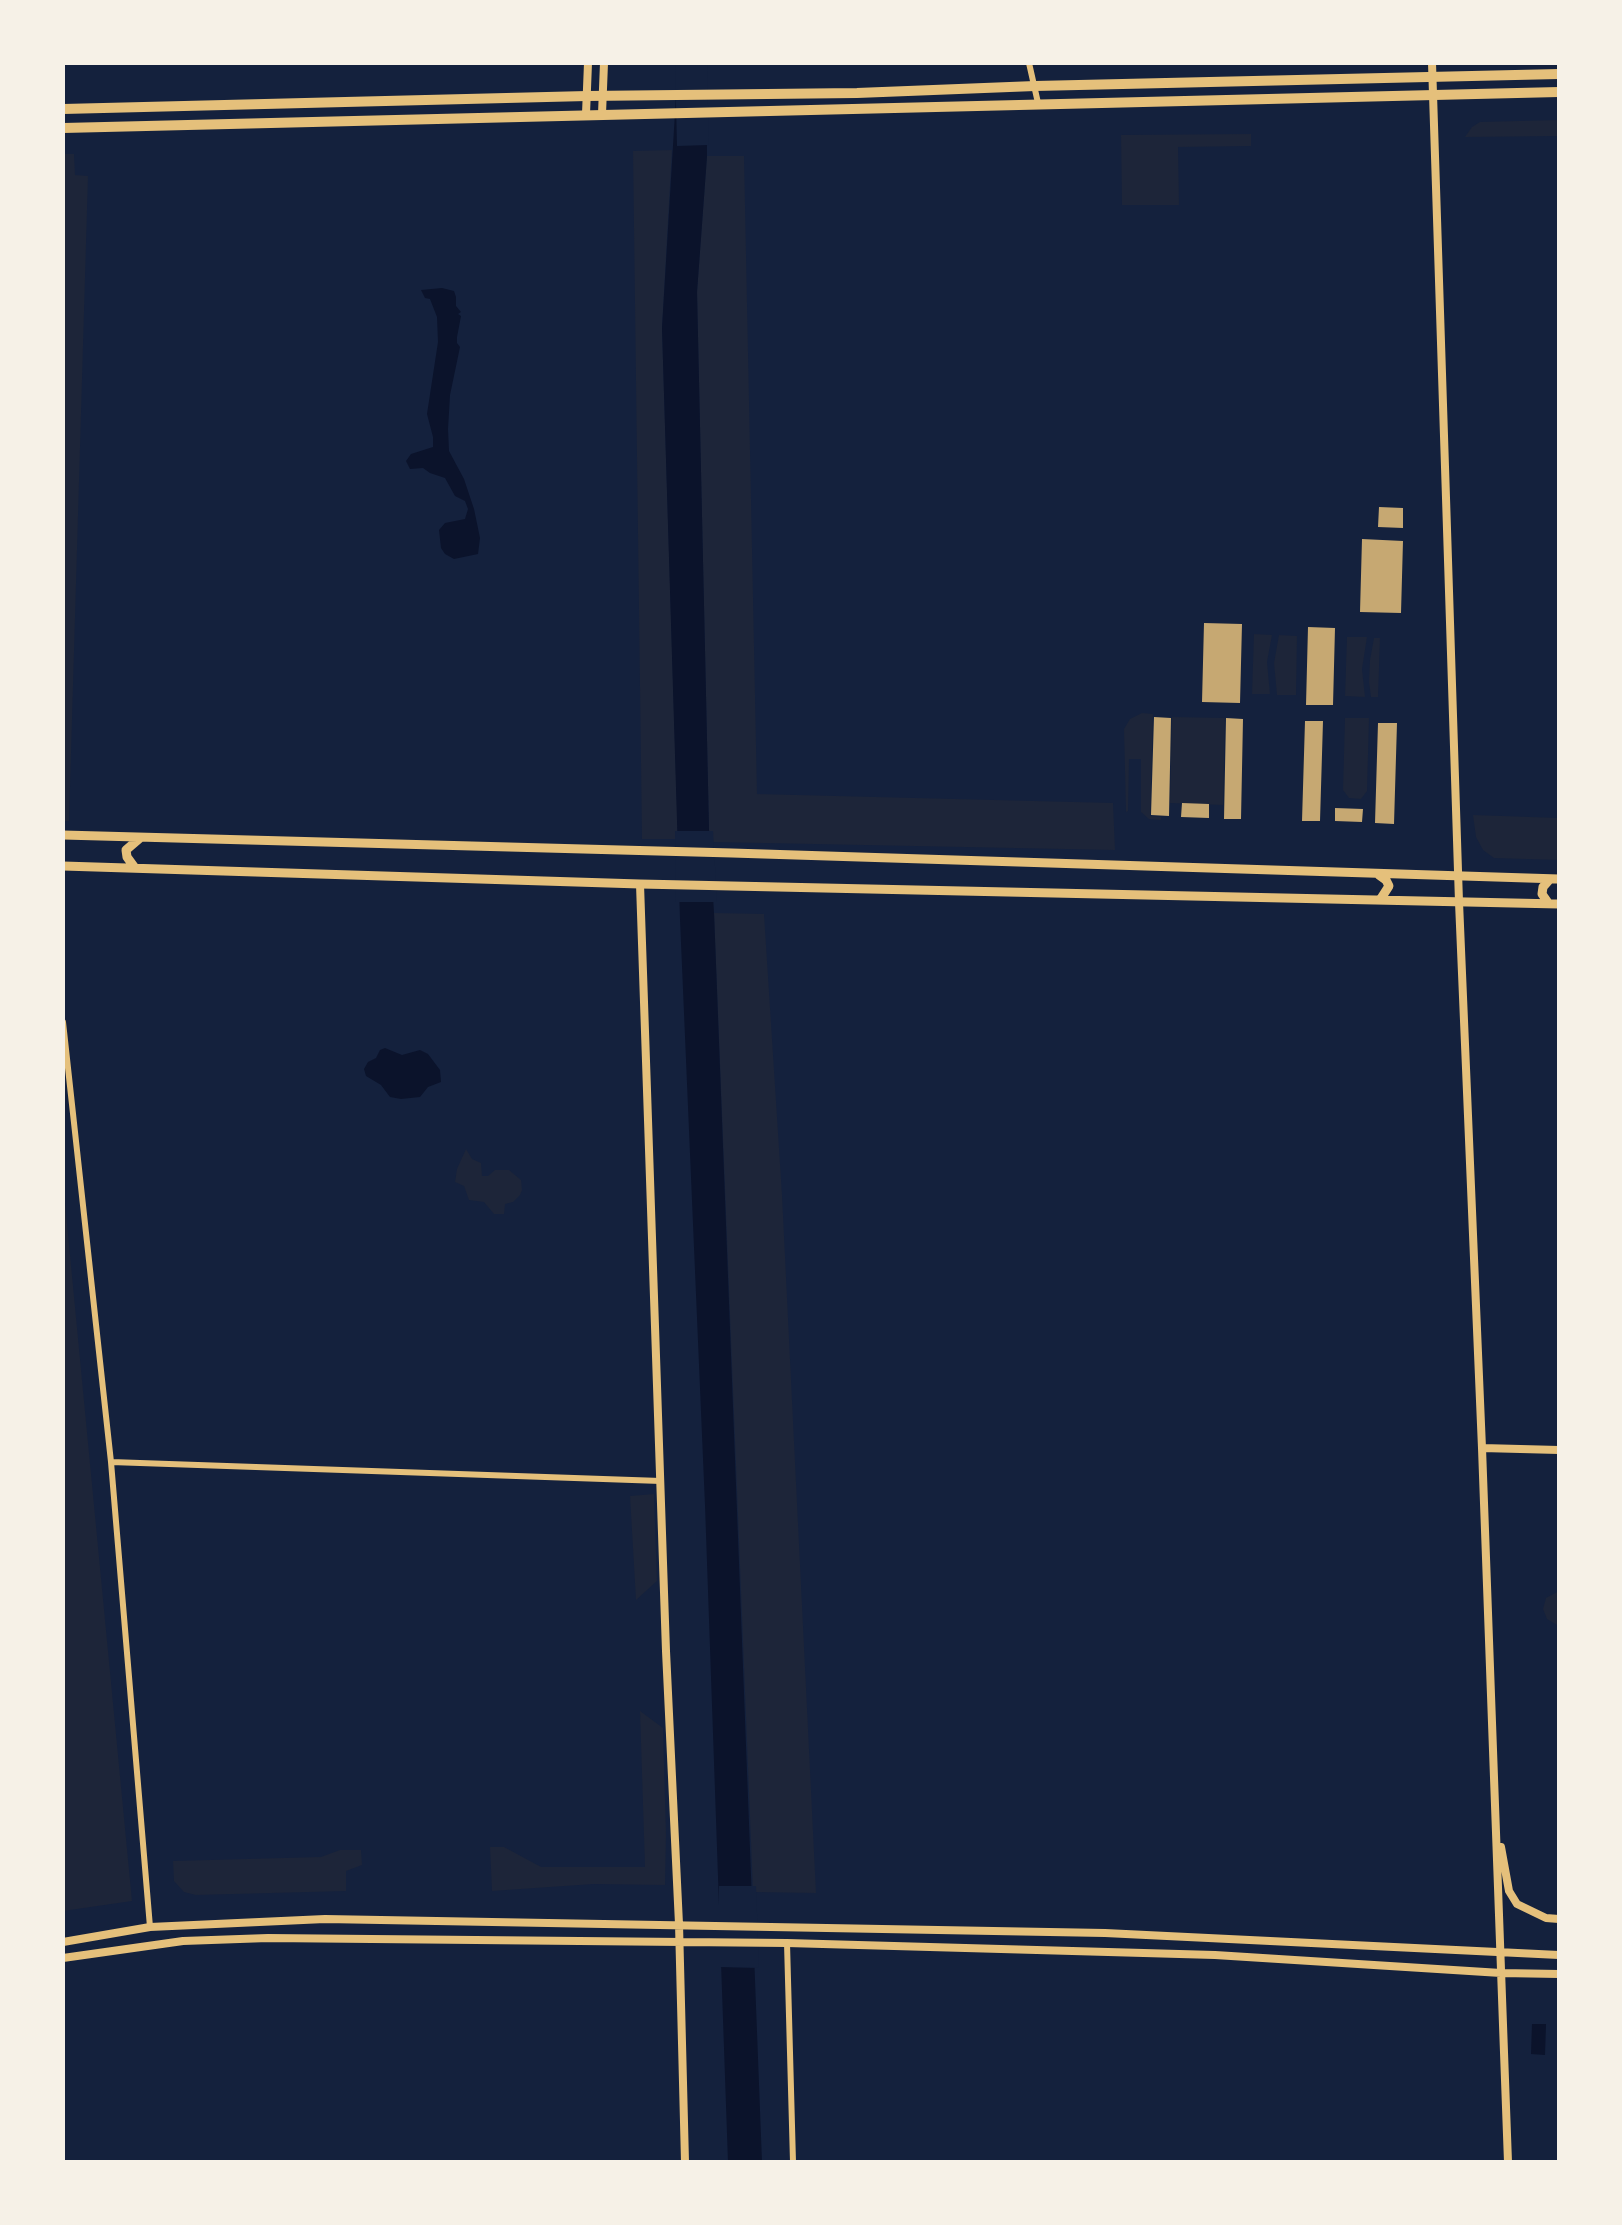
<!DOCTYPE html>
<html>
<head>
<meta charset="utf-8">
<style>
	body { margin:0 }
	#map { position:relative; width:1622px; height:2225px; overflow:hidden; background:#14213d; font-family:Raleway,sans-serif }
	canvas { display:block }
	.frame { position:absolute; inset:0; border:65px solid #f6f1e7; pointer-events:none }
</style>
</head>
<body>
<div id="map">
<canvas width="1622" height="2225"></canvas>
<div class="frame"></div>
</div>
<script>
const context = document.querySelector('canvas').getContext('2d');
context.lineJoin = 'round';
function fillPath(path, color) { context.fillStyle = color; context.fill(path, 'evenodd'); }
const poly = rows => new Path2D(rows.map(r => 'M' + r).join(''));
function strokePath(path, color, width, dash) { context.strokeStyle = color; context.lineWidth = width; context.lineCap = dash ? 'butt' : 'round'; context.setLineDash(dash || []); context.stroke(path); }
fillPath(poly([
	[1559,120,1559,136,1465,137,1472,127,1480,122],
	[1251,134,1251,146,1178,147,1179,205,1122,205,1121,135],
	[672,150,662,328,678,839,642,839,633,151],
	[63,154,74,154,75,175,88,176,69,821,63,821],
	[707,156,744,156,757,794,1113,803,1115,850,713,842,709,830,697,292],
	[1254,634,1272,635,1267,662,1270,694,1252,694],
	[1279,635,1297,636,1296,695,1277,695,1274,663],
	[1347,637,1367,637,1362,669,1365,697,1345,696],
	[1374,638,1380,638,1378,697,1371,697,1369,682,1370,660],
	[1142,713,1153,714,1150,816,1161,817,1161,820,1149,819,1141,812,1141,759,1129,759,1128,811,1126,812,1124,729,1130,719],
	[1172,717,1225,718,1223,805,1170,803],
	[1345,718,1369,718,1367,791,1361,799,1349,798,1343,790],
	[1473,815,1559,818,1559,860,1494,858,1483,850,1476,837],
	[714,913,764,914,782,1195,816,1893,753,1892],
	[466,1149,472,1159,481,1163,482,1176,488,1176,495,1170,509,1170,521,1180,522,1190,520,1195,513,1202,505,1204,504,1214,494,1214,484,1202,469,1200,464,1186,455,1182,457,1169],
	[63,1182,132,1901,63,1911],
	[654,1494,657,1581,636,1600,630,1496],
	[1559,1591,1559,1625,1557,1625,1547,1619,1543,1609,1546,1598],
	[640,1711,663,1728,666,1834,665,1885,593,1884,492,1891,490,1847,504,1847,541,1867,645,1867],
	[340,1850,361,1850,362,1865,346,1871,346,1891,196,1895,184,1892,174,1881,173,1861,321,1857]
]), '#1d2539');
fillPath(poly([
	[678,63,707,63,707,156,697,292,709,830,714,913,762,2162,728,2162,705,1505,680,919,662,328],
	[442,288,454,291,456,297,456,306,461,312,458,314,461,316,457,337,457,343,460,347,450,395,448,429,449,451,464,479,474,509,480,538,478,554,454,559,445,554,441,548,439,530,445,523,465,519,468,509,465,501,455,496,445,478,430,473,423,468,410,469,406,461,411,454,433,447,433,437,427,414,438,342,437,317,430,299,425,298,421,290],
	[385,1048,402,1055,420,1050,428,1054,440,1070,441,1082,428,1087,420,1097,401,1099,390,1097,381,1085,366,1076,364,1069,368,1062,376,1058,380,1050],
	[1532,2024,1546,2024,1545,2055,1531,2054]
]), '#0b132b');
fillPath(poly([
	[675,63,707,63,709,145,677,146],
	[675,831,713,831,717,902,676,902],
	[719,1886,756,1886,759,1968,719,1967]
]), '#14213d');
fillPath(poly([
	[1379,507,1403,508,1403,528,1378,527],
	[1362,539,1403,541,1401,613,1360,612],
	[1204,623,1242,624,1240,703,1202,702],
	[1308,627,1335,628,1333,705,1306,705],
	[1154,717,1171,718,1169,816,1151,815],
	[1226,718,1243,719,1241,819,1224,819],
	[1305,721,1323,721,1320,821,1302,821],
	[1378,723,1397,723,1394,824,1375,823],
	[1182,803,1209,804,1209,818,1181,817],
	[1335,808,1363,809,1362,822,1335,821]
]), '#c6a872');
strokePath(poly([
	[1029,63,1038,103],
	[63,1022,111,1462,150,1927],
	[111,1462,661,1481],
	[787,1943,793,2162]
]), '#e5c07b', 6);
strokePath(poly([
	[1432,63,1459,902,1482,1448,1508,2162],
	[586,114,588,63],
	[602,114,604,63],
	[640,884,666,1651,679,1924,685,2162],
	[1482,1448,1559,1450],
	[1501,1847,1509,1891,1517,1904,1546,1918,1559,1919],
	[63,1942,150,1927,325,1919,1105,1933,1559,1955],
	[63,1958,183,1941,268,1938,787,1943,1215,1955,1501,1973,1559,1974]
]), '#e5c07b', 8);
strokePath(poly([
	[63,835,732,853,1559,879],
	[63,866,640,884,1559,904],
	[135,868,127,857,126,850,140,838],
	[1379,875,1386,880,1389,886,1380,900],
	[1549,904,1542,894,1543,887,1550,879]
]), '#e5c07b', 9);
strokePath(poly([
	[63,109,587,96,857,93,1035,86,1559,74],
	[63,128,1559,92]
]), '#e5c07b', 10);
</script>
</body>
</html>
